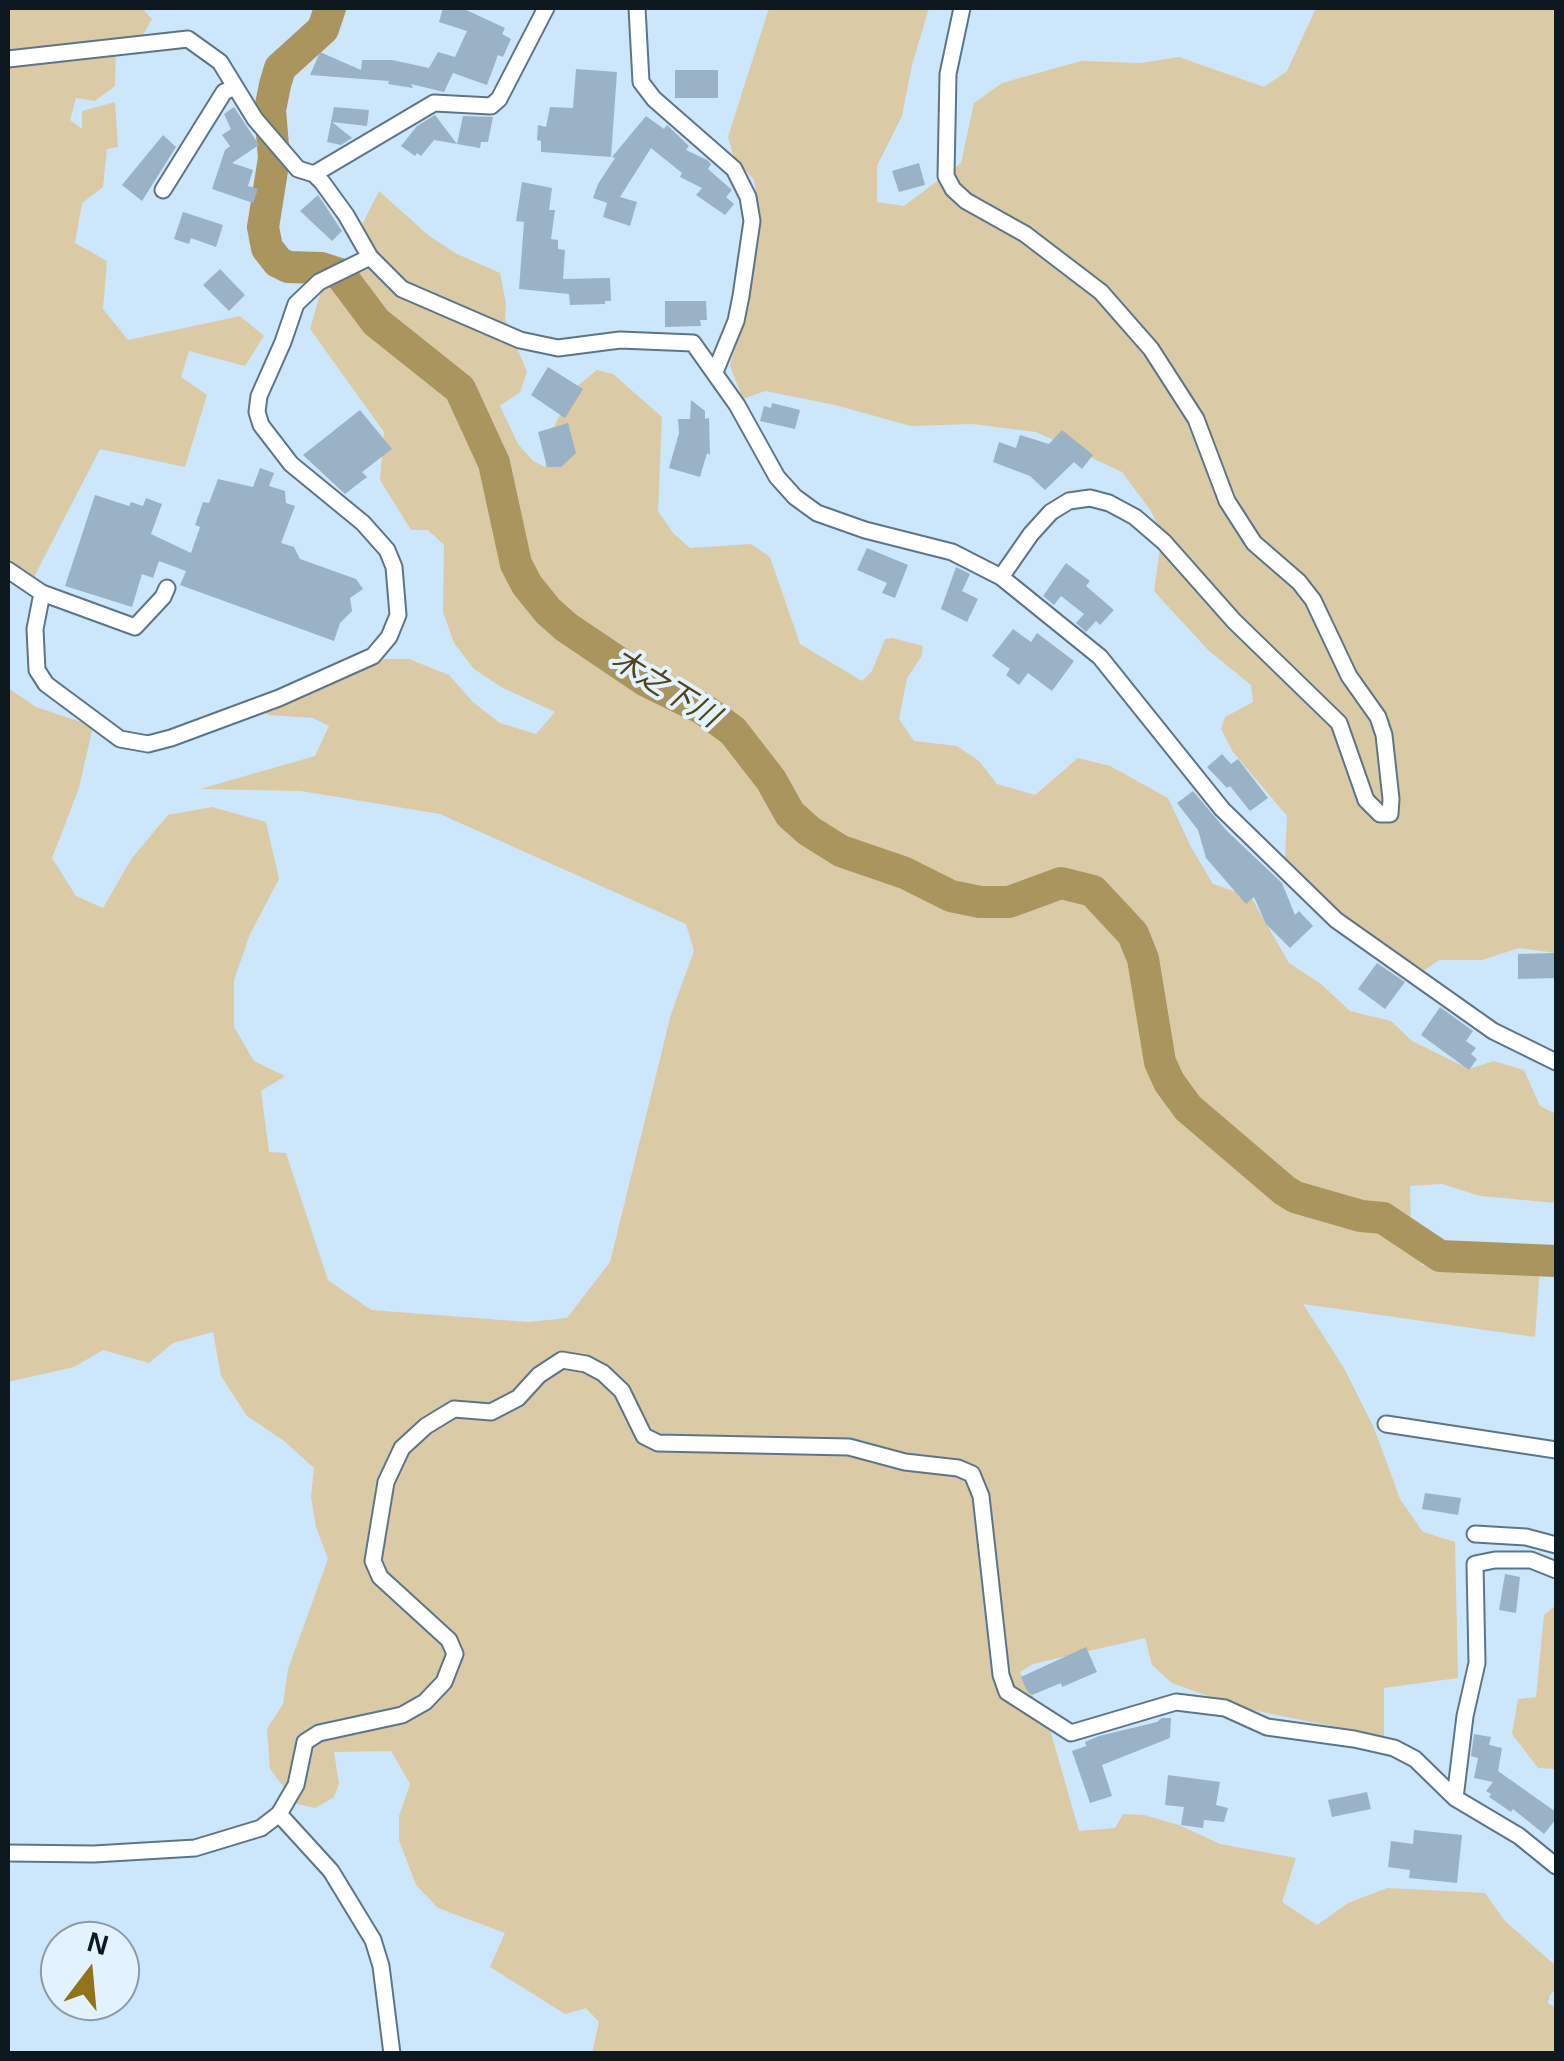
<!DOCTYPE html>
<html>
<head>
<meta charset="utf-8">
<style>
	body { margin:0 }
	#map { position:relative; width:1564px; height:2061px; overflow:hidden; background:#cce6fb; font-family:Helvetica,sans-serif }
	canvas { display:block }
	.frame { position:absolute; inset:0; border:10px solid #0e181f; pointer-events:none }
	.north { position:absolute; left:40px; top:1921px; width:100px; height:100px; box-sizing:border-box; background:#e2f2fe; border:2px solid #8d9ba5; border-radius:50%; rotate:16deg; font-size:28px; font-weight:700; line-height:40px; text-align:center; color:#0e181f }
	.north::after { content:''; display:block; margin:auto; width:35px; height:45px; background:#927319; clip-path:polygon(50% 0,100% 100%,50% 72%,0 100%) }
</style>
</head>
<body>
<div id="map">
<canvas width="1564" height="2061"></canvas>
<div class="frame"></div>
<div class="north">N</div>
</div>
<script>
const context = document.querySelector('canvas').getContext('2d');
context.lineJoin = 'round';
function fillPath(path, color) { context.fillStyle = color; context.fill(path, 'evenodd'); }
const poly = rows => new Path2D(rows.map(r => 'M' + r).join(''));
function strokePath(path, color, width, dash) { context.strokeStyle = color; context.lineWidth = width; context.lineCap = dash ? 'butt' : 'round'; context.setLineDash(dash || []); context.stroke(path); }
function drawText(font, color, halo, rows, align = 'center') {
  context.font = font + ' Helvetica,"Noto Sans JP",sans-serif'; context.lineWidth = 8; context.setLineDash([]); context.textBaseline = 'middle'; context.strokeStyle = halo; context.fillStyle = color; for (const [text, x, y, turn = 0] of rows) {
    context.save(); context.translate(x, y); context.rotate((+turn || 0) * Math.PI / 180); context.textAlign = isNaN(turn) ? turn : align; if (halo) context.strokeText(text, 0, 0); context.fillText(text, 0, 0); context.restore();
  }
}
fillPath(poly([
	[8,8,142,8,152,19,143,35,116,42,115,86,95,101,76,98,70,120,82,129,82,111,115,102,118,147,107,149,103,187,82,203,75,243,107,261,103,309,128,340,240,316,264,336,245,366,189,351,181,377,207,395,185,467,100,449,33,579,8,567],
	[769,8,929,8,912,65,902,116,877,166,877,202,904,206,961,163,974,103,1002,83,1081,61,1141,63,1179,57,1264,87,1287,71,1316,8,1556,8,1556,953,1519,948,1482,960,1439,960,1422,972,1343,916,1285,860,1287,816,1233,752,1221,729,1225,717,1253,702,1251,685,1208,650,1154,591,1162,535,1151,511,1122,472,1036,432,972,424,911,426,835,405,765,391,743,399,730,366,757,247,759,214,754,180,734,158,728,137],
	[379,191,428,235,455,253,500,273,506,303,505,318,527,372,520,392,500,406,518,444,533,461,545,467,554,427,571,391,597,370,613,374,662,417,658,511,673,533,690,548,751,544,770,557,800,644,862,681,872,671,885,639,892,638,923,646,921,657,907,678,899,719,914,741,957,746,979,761,997,784,1035,795,1078,758,1110,766,1168,798,1191,847,1213,884,1251,897,1289,963,1321,984,1350,1011,1391,1021,1412,1041,1469,1069,1494,1061,1524,1070,1540,1106,1556,1114,1556,1203,1480,1196,1442,1184,1410,1186,1411,1239,1426,1246,1421,1265,1540,1267,1535,1337,1303,1304,1344,1368,1374,1428,1400,1499,1423,1532,1455,1542,1458,1678,1384,1688,1384,1737,1238,1707,1172,1683,1152,1665,1145,1638,1033,1664,1020,1672,1049,1726,1079,1831,1115,1828,1123,1814,1144,1815,1179,1825,1220,1844,1296,1858,1282,1902,1317,1925,1348,1903,1387,1888,1485,1893,1505,1921,1556,1966,1556,1989,1550,1995,1548,2003,1556,2008,1556,2053,592,2053,599,2022,586,2008,565,2014,490,1967,505,1933,438,1908,416,1885,399,1840,399,1816,410,1784,391,1751,334,1752,339,1784,334,1797,315,1808,297,1804,270,1769,267,1729,283,1704,288,1669,328,1559,316,1527,311,1497,314,1468,284,1441,247,1416,221,1376,213,1332,173,1343,149,1363,103,1350,74,1367,8,1382,8,688,36,707,93,726,79,788,52,858,76,896,103,908,132,858,168,815,212,807,266,822,279,879,250,934,234,980,234,1027,254,1061,285,1076,261,1091,269,1152,286,1153,328,1280,371,1310,528,1322,567,1318,610,1262,671,1014,694,951,686,924,440,814,301,791,200,789,315,756,329,726,313,718,269,715,261,710,379,659,409,659,449,675,473,702,500,723,536,734,555,712,501,687,474,669,454,643,443,612,444,545,428,530,411,530,380,480,384,432,310,329,324,280,366,260,361,236,363,223],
	[1556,1605,1556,1769,1538,1768,1512,1734,1518,1699,1536,1697,1544,1615]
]), '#dacba6');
strokePath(poly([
	[330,8,323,29,280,68,275,85,270,110,274,158,263,227,267,248,278,262,288,267,321,268,340,274,376,322,460,389,494,463,516,564,527,585,548,611,566,627,646,681,703,709,733,731,771,780,790,814,809,831,841,851,905,873,951,896,980,902,1009,902,1061,883,1093,891,1133,934,1143,959,1160,1062,1169,1082,1188,1108,1284,1190,1295,1197,1361,1216,1383,1218,1440,1256,1556,1261]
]), '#aa955f', 32);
fillPath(poly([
	[443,8,462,8,505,28,502,34,511,39,503,57,498,55,487,85,453,73,444,92,411,84,413,88,388,84,389,81,310,75,320,52,361,70,362,60,392,60,429,68,438,52,455,57,467,31,439,22],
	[576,69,617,72,611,157,541,152,541,141,537,140,538,125,546,127,550,107,573,108],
	[675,70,718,70,718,98,675,98],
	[234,107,259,145,232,163,253,170,248,186,258,189,253,203,212,189,225,150,230,146,222,135,231,129,224,114],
	[334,107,369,110,367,126,332,122,352,138,341,145,327,142],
	[435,115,457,144,463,116,493,117,488,142,481,142,480,148,434,140,421,156,417,153,415,156,401,146,417,126],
	[646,116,664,129,667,125,689,146,686,150,707,160,711,164,708,169,732,190,726,197,734,204,725,215,696,195,702,188,680,177,682,173,651,148,620,197,637,202,630,226,603,217,607,203,593,198,598,184,615,158,612,157],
	[163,135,176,147,142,201,122,185],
	[919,163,925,185,899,192,892,171],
	[522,182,552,188,549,210,555,210,551,239,558,240,558,249,565,250,563,279,610,278,611,301,605,301,605,304,570,305,569,294,519,289,524,222,516,221],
	[318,195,342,231,332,241,300,211],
	[183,212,223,225,216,247,191,238,189,244,174,239],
	[220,269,245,295,229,311,203,285],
	[665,301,706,301,707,320,700,320,701,326,665,327],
	[548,367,583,389,565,418,531,395],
	[691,400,705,411,705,419,709,418,710,455,707,453,700,477,669,468,679,433,678,419,690,419],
	[772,403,800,410,795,429,760,421,764,406,771,408],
	[360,410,392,449,362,472,367,477,345,494,303,455],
	[568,423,576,453,561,467,547,467,538,432],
	[1062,430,1093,455,1082,469,1074,462,1045,490,1030,476,993,462,999,442,1016,448,1020,435,1049,444],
	[260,468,274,473,269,486,285,491,286,503,295,506,281,543,294,547,300,559,356,579,363,589,350,598,352,611,340,623,334,641,180,585,186,571,159,561,153,578,142,574,132,607,65,586,95,495,129,506,131,502,143,506,146,498,162,504,151,534,191,553,200,527,195,525,203,502,209,503,218,479,253,487],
	[867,548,908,565,895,598,882,593,887,583,857,570],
	[1066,563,1090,581,1086,586,1114,610,1100,625,1096,621,1086,632,1076,623,1084,614,1061,596,1054,605,1043,596],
	[956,567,970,574,962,591,978,599,967,622,941,609],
	[1013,629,1031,642,1037,633,1074,661,1052,691,1028,673,1019,685,1006,675,1010,669,992,656],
	[1222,754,1231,764,1238,759,1268,798,1250,811,1230,786,1227,788,1207,767],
	[1193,791,1226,830,1282,883,1295,915,1299,911,1313,926,1290,948,1266,924,1254,897,1246,904,1206,858,1198,830,1177,803],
	[1555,953,1555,978,1518,979,1518,954],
	[1377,963,1405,982,1385,1009,1358,989],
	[1440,1007,1473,1031,1466,1041,1476,1048,1471,1054,1477,1059,1469,1070,1421,1035],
	[1425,1493,1461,1498,1458,1515,1422,1509],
	[1505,1574,1520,1577,1516,1613,1499,1610],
	[1086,1647,1097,1672,1062,1687,1061,1683,1032,1695,1027,1691,1021,1677],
	[1162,1718,1171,1718,1170,1738,1102,1765,1112,1796,1090,1803,1072,1751,1086,1746,1085,1742,1099,1736,1157,1722],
	[1474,1734,1491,1737,1489,1745,1502,1748,1498,1771,1556,1812,1556,1819,1544,1834,1513,1809,1511,1812,1489,1797,1491,1794,1486,1791,1493,1782,1474,1778,1478,1758,1471,1756],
	[1168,1775,1220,1782,1216,1805,1228,1808,1224,1822,1204,1820,1203,1828,1181,1825,1184,1807,1165,1805],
	[1367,1792,1371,1809,1332,1817,1328,1800],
	[1414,1830,1462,1835,1457,1883,1409,1878,1410,1870,1388,1867,1391,1841,1413,1844]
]), '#99b2c6');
const minor = poly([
	[637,8,641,82,654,99,734,169,748,197,752,221,741,296,736,321,715,372],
	[962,8,948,74,946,176,953,189,966,201,1025,234,1101,292,1151,349,1196,419,1227,501,1254,543,1299,582,1313,600,1349,676,1378,717,1384,735,1391,799,1390,814,1380,814,1366,800,1339,723,1234,621,1164,542,1135,517,1109,503,1090,498,1069,501,1051,512,1031,534,1001,577],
	[8,59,188,39,220,62,255,119,298,169,314,174,322,182,346,215,370,257,402,289,520,340,558,348,620,340,693,343,737,405,777,477,795,497,817,513,865,530,952,552,1001,577,1100,657,1222,809,1336,920,1493,1031,1556,1062],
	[314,174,434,103,491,106,499,99,546,8],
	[163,190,224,92,235,87],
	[8,570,42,593,135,627,163,597,167,588],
	[42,593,35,629,37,670,46,684,120,739,148,744,171,738,279,698,373,656,389,637,398,615,394,567,387,550,363,523,291,464,261,425,257,412,259,396,283,342,296,304,319,282,370,257],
	[1386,1424,1556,1450],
	[1475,1534,1526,1537,1556,1545],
	[1455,1798,1465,1716,1477,1663,1475,1564,1495,1560,1531,1560,1556,1570],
	[279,1814,331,1871,373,1940,381,1966,392,2054],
	[8,1853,94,1854,195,1848,261,1828,279,1814,296,1785,305,1742,319,1733,402,1715,425,1702,444,1682,455,1654,449,1640,380,1577,373,1561,386,1482,402,1448,426,1426,454,1409,491,1412,518,1398,539,1375,562,1360,586,1364,603,1373,622,1391,644,1436,658,1443,849,1447,905,1462,958,1468,972,1474,981,1496,1001,1675,1007,1692,1071,1733,1176,1702,1225,1708,1267,1727,1354,1739,1394,1748,1415,1759,1455,1798,1519,1836,1556,1866]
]);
strokePath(minor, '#5d7588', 19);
strokePath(minor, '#fff', 15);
drawText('italic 30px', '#534318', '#e2f2fe', [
	["木之下川",665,689,32]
]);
</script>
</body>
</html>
